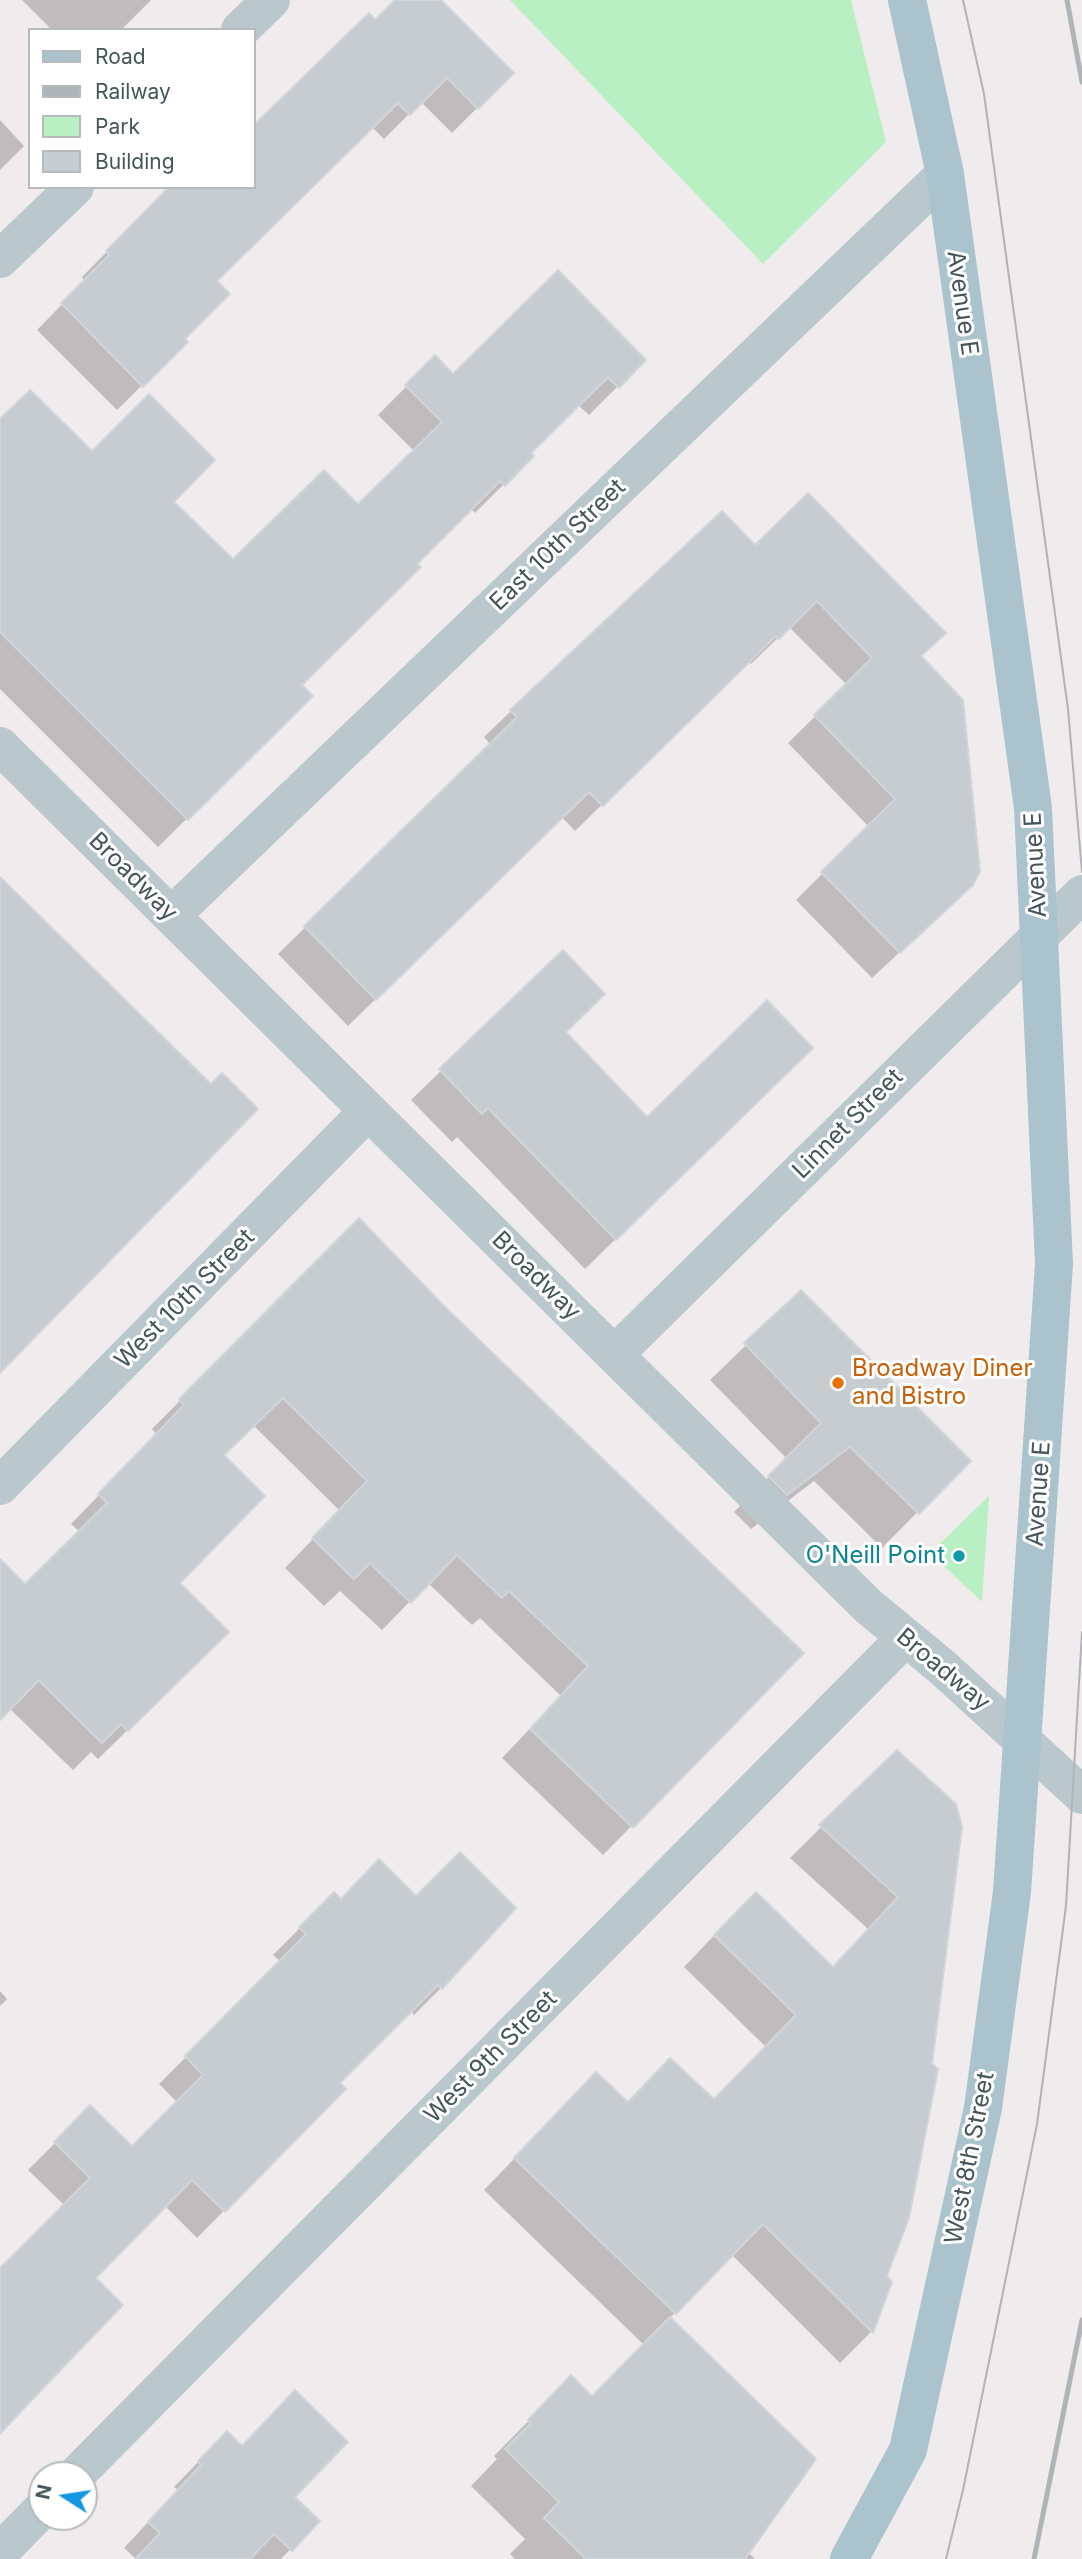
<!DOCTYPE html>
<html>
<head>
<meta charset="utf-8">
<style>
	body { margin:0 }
	#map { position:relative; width:1082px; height:2559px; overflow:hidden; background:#f0eced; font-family:Inter,sans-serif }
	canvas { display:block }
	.legend { position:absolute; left:28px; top:28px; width:228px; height:161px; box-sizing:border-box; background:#fff; border:2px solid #b5bbbd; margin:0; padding:9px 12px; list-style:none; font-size:21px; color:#45555b }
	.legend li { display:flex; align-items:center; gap:14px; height:35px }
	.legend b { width:35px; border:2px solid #b5bbbd }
	.north { position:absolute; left:28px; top:2461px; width:70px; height:70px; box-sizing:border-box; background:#fff; border:2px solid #b5bbbd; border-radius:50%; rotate:282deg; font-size:19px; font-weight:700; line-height:28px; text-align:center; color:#45555b }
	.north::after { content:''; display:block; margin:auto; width:24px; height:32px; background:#1398e3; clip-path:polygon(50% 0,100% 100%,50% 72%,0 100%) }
</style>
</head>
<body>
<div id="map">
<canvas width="1082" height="2559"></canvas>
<ul class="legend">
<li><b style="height:9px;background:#abc3cd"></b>Road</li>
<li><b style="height:9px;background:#afb4b8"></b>Railway</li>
<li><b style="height:19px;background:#b9f0c3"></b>Park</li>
<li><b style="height:19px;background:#c6ccd0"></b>Building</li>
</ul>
<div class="north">N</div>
</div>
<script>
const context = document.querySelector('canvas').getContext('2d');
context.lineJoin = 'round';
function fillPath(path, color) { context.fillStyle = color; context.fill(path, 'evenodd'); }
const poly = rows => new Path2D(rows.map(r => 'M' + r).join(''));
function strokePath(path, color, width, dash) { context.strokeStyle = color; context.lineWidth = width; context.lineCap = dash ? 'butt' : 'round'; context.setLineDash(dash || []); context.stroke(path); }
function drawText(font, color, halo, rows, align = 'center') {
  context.font = font + ' Inter,sans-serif'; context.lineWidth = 6; context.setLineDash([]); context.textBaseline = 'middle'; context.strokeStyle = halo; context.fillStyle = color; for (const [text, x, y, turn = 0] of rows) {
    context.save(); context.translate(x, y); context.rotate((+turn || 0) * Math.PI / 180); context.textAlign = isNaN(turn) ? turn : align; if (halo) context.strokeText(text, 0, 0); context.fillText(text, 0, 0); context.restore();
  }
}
fillPath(poly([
	[510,0,851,0,886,142,763,264],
	[989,1496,982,1602,930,1553]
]), '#b9f0c3');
fillPath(poly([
	[22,0,151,0,121,30,52,30],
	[398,0,439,0,512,73,452,133,421,102,384,139,372,127,215,282,183,339,186,342,117,410,37,330,85,281,82,277,146,212,254,187,254,128,369,16,375,22],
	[0,120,24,146,0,170],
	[435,358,453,376,644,360,589,415,578,405,529,453,532,456,475,513,470,508,300,685,311,696,158,847,0,689,0,422,92,454,172,502,233,562,358,507,414,451,378,415],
	[722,513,755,548,919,657,944,911,872,978,796,900,869,827,788,743,847,685,789,627,751,664,749,661,575,831,562,817,348,1026,278,954,491,745,484,737,511,711],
	[563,1033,647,1119,781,1077,585,1269,457,1137,452,1142,411,1100,441,1071],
	[359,1221,443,1308,801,1653,603,1855,502,1758,561,1696,480,1618,472,1625,428,1583,382,1630,340,1591,324,1606,285,1568,340,1511,253,1425,222,1455,177,1583,198,1661,98,1759,91,1752,73,1770,9,1708,0,1717,0,1597,25,1587,80,1532,71,1524,157,1435,152,1429],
	[801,1292,968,1461,882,1548,814,1481,751,1529,734,1512,787,1459,710,1380],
	[897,1752,954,1805,885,2276,890,2282,871,2332,840,2363,731,2254,669,2319,748,2552,755,2559,515,2559,510,2554,525,2539,471,2486,497,2459,494,2456,571,2378,592,2398,644,2345,484,2190,565,2106,713,2101,766,2047,684,1967,724,1925,832,1968,868,1929,790,1858],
	[379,1862,441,1988,414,2015,410,2010,337,2083,344,2089,197,2238,164,2205,93,2278,121,2305,0,2435,0,2270,64,2205,28,2170,90,2108,132,2148,178,2103,159,2084,281,1962,273,1955,334,1894,341,1901],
	[0,1991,7,1999,0,2006],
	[202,2458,293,2497,318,2521,281,2559,136,2559,124,2548,178,2490,174,2487]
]), '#0003');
const building = poly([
	[395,0,441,0,514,73,478,109,447,78,410,115,398,103,217,281,230,294,185,339,188,342,143,387,61,303,109,255,106,251,169,187,254,187,254,125,369,13,375,20,395,0],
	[558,270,646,360,619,388,608,377,531,453,534,456,505,486,500,481,417,564,421,567,302,685,313,696,188,820,0,632,0,419,30,390,92,451,149,394,215,460,174,502,233,559,324,470,358,504,442,422,405,385,435,355,453,374,558,270],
	[808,493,946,633,921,656,963,700,980,871,973,885,900,953,821,872,895,799,814,715,872,658,817,601,779,639,776,636,603,806,589,792,376,1000,304,926,517,717,510,710,722,511,755,545,808,493],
	[0,877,211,1084,222,1073,258,1109,0,1373,0,877],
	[563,950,605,994,566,1032,647,1117,767,1000,813,1048,616,1240,488,1108,482,1114,439,1069,563,950],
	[359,1218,445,1307,804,1653,633,1828,530,1729,588,1666,509,1591,502,1598,457,1555,411,1603,370,1563,354,1579,312,1538,367,1481,283,1398,224,1455,265,1496,180,1583,229,1632,128,1731,121,1724,102,1743,39,1680,0,1720,0,1559,25,1584,107,1503,98,1494,184,1405,179,1399,359,1218],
	[801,1290,971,1461,919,1514,850,1447,787,1495,768,1476,821,1423,744,1343,801,1290],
	[897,1750,956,1804,962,1827,932,2064,938,2069,909,2218,887,2276,892,2282,873,2333,763,2224,676,2314,514,2158,596,2072,628,2102,670,2058,714,2099,796,2015,714,1935,756,1892,833,1967,898,1897,819,1825,897,1750],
	[460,1852,516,1908,442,1989,438,1985,340,2083,346,2089,225,2212,192,2180,96,2278,123,2305,0,2433,0,2268,90,2178,54,2142,90,2105,132,2146,203,2075,185,2056,306,1934,299,1927,334,1892,341,1899,379,1859,416,1896,460,1852],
	[670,2317,816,2459,745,2559,586,2559,544,2518,559,2502,505,2449,531,2423,528,2420,571,2375,592,2396,670,2317],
	[295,2390,348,2442,295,2497,320,2521,292,2551,274,2534,250,2559,135,2559,160,2533,148,2522,201,2465,198,2461,227,2431,242,2446,295,2390]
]);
fillPath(building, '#c6ccd0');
strokePath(building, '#d0d5d9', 2);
strokePath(poly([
	[240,30,271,0],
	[0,259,75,187],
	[0,746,868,1606,942,1667,1082,1795],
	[172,915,945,174],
	[615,1354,1082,894],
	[0,1486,368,1111],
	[76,2475,905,1638],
	[0,2552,42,2509]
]), '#bac8cd', 38);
strokePath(poly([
	[849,2559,908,2450,983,2108,1012,1892,1054,1264,1033,808,945,174,907,0]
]), '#abc3cd', 38);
strokePath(poly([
	[963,0,984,94,1068,709,1082,872],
	[946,2559,963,2490,1037,2124,1066,1906,1082,1632]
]), '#afb4b8', 2);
strokePath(poly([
	[1067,0,1082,82],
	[1034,2559,1082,2320]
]), '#afb4b8', 5);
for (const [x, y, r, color] of [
	[838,1383,7,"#e8710a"],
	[959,1556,7,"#0f9aa8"]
]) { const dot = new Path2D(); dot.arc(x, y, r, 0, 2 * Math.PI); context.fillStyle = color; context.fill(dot); strokePath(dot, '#fff', 2.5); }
drawText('24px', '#45555b', '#fff', [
	["Avenue E",962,303,82],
	["East 10th Street",558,545,-44],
	["Avenue E",1036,865,-93],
	["Broadway",133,877,45],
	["Linnet Street",848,1124,-45],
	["Broadway",536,1276,45],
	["West 10th Street",185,1299,-45],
	["Avenue E",1039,1494,-86],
	["Broadway",943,1670,40],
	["West 9th Street",491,2057,-45],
	["West 8th Street",970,2158,-79]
]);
drawText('24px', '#c56008', '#fff', [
	["Broadway Diner",852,1369],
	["and Bistro",852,1397]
], 'left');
drawText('24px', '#0d838f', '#fff', [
	["O'Neill Point",945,1556]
], 'right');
</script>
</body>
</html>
